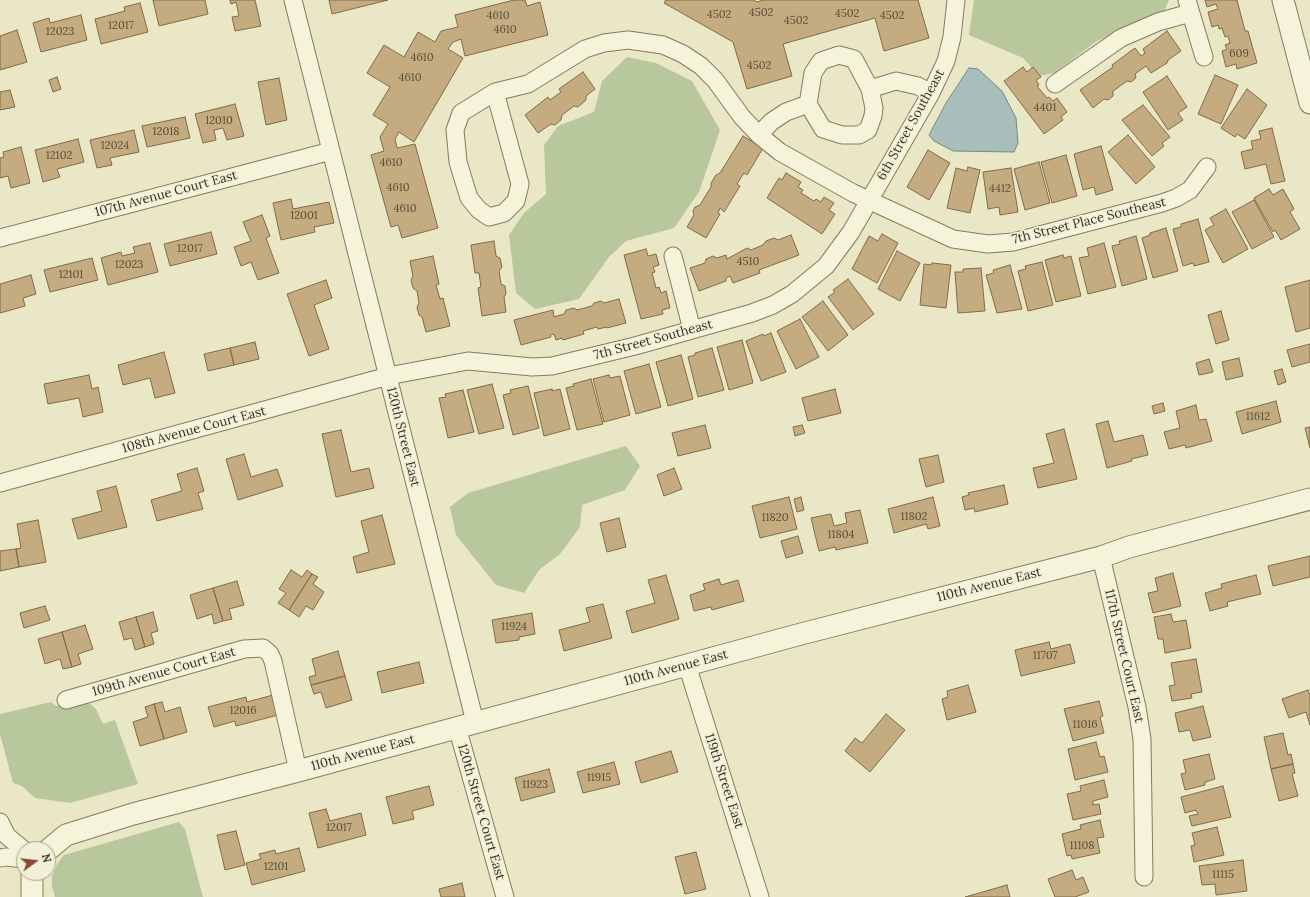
<!DOCTYPE html>
<html>
<head>
<meta charset="utf-8">
<style>
	body { margin:0 }
	#map { position:relative; width:1310px; height:897px; overflow:hidden; background:#eae7c7; font-family:Lora,serif }
	canvas { display:block }
	.north { position:absolute; left:16px; top:841px; width:40px; height:40px; box-sizing:border-box; background:#f2f0d6; border:1px solid #a6a38d; border-radius:50%; rotate:75deg; font-size:11px; font-weight:700; line-height:16px; text-align:center; color:#352f20 }
	.north::after { content:''; display:block; margin:auto; width:14px; height:18px; background:#8c4834; clip-path:polygon(50% 0,100% 100%,50% 72%,0 100%) }
</style>
</head>
<body>
<div id="map">
<canvas width="1310" height="897"></canvas>
<div class="north">N</div>
</div>
<script>
const context = document.querySelector('canvas').getContext('2d');
context.lineJoin = 'round';
function fillPath(path, color) { context.fillStyle = color; context.fill(path, 'evenodd'); }
const poly = rows => new Path2D(rows.map(r => 'M' + r).join(''));
function strokePath(path, color, width, dash) { context.strokeStyle = color; context.lineWidth = width; context.lineCap = dash ? 'butt' : 'round'; context.setLineDash(dash || []); context.stroke(path); }
function drawText(font, color, halo, rows, align = 'center') {
  context.font = font + ' Lora,serif'; context.lineWidth = 3.5; context.setLineDash([]); context.textBaseline = 'middle'; context.strokeStyle = halo; context.fillStyle = color; for (const [text, x, y, turn = 0] of rows) {
    context.save(); context.translate(x, y); context.rotate((+turn || 0) * Math.PI / 180); context.textAlign = isNaN(turn) ? turn : align; if (halo) context.strokeText(text, 0, 0); context.fillText(text, 0, 0); context.restore();
  }
}
fillPath(poly([
	[974,0,1169,0,1164,12,1097,41,1054,73,1039,76,1023,58,969,35],
	[627,57,656,63,692,81,720,130,699,192,674,228,626,241,609,257,579,299,535,309,516,293,509,235,524,213,546,194,544,145,558,126,594,112,602,81],
	[626,446,640,466,625,490,582,505,580,527,560,554,539,570,524,593,496,585,456,535,450,507,468,493],
	[75,701,87,702,93,706,96,709,103,724,115,720,138,784,70,803,35,798,22,786,13,783,0,734,0,714,51,702,56,706],
	[179,822,185,829,203,897,55,897,52,886,52,876,57,864,64,855]
]), '#b8c79c');
const water = poly([
	[969,68,978,69,1002,91,1016,118,1018,143,1014,152,953,151,934,141,929,135,946,103,969,68]
]);
fillPath(water, '#a7bebd');
strokePath(water, '#6f8b8b', 1);
const building = poly([
	[153,0,205,0,208,14,159,26,153,0],
	[230,0,255,0,261,26,235,31,232,17,239,16,236,2,231,4,230,0],
	[329,0,388,0,332,14,329,0],
	[514,0,525,0,527,6,540,2,548,35,465,56,461,39,453,42,448,49,463,58,414,142,399,132,395,139,397,148,415,144,438,228,402,238,398,225,391,227,371,155,384,151,380,137,388,124,373,115,390,87,367,73,384,45,404,57,418,32,435,42,441,31,458,27,455,15,514,0],
	[666,0,754,0,757,2,763,0,918,0,929,38,884,51,875,18,783,44,792,76,747,89,733,42,664,3,666,0],
	[1205,0,1237,0,1245,31,1248,31,1257,63,1237,69,1236,64,1226,67,1222,51,1227,49,1225,45,1230,43,1228,36,1225,37,1222,28,1219,29,1218,25,1212,27,1208,12,1218,9,1216,4,1207,7,1205,0],
	[140,3,148,32,101,44,95,19,125,11,124,7,140,3],
	[81,15,87,40,41,52,33,23,49,18,50,23,81,15],
	[17,30,27,62,0,70,0,36,17,30],
	[1167,31,1181,51,1168,60,1167,63,1151,73,1146,66,1135,74,1136,78,1131,82,1127,81,1113,91,1113,96,1108,100,1104,99,1093,108,1080,90,1113,67,1112,65,1135,48,1141,56,1145,53,1143,49,1167,31],
	[1023,67,1027,72,1033,67,1041,77,1036,80,1039,85,1037,86,1047,98,1049,97,1053,101,1057,98,1067,112,1061,117,1063,120,1044,134,1004,81,1023,67],
	[583,72,595,89,586,96,586,100,578,107,574,106,562,115,561,120,555,125,551,124,538,133,525,115,548,97,550,100,561,92,559,89,583,72],
	[1215,75,1238,85,1221,124,1198,114,1215,75],
	[1167,76,1187,107,1178,113,1183,120,1168,130,1143,92,1167,76],
	[57,77,61,89,53,92,49,80,57,77],
	[279,78,287,120,266,125,258,82,279,78],
	[1247,89,1267,105,1245,139,1237,134,1235,137,1221,128,1247,89],
	[10,90,15,107,0,110,0,92,10,90],
	[235,104,244,136,227,140,223,128,214,130,216,140,203,143,195,114,235,104],
	[1143,105,1170,137,1162,143,1164,146,1152,156,1122,120,1143,105],
	[185,117,190,138,147,147,142,126,185,117],
	[1272,128,1285,181,1271,184,1266,164,1245,169,1241,152,1253,149,1251,141,1261,139,1259,131,1272,128],
	[134,130,139,152,110,158,112,165,97,168,90,140,134,130],
	[1128,135,1155,167,1136,184,1108,152,1128,135],
	[743,136,763,148,747,175,744,173,737,184,740,186,724,212,720,208,718,213,720,214,706,238,687,227,694,215,693,211,695,207,700,205,711,187,711,183,716,175,720,173,743,136],
	[78,139,84,162,57,169,60,177,43,182,35,150,78,139],
	[1101,146,1113,190,1096,195,1094,187,1083,190,1074,154,1101,146],
	[21,147,30,183,11,188,8,176,0,178,0,158,4,157,3,152,21,147],
	[928,150,950,163,929,200,907,187,928,150],
	[1066,155,1077,196,1052,203,1041,162,1066,155],
	[1039,162,1050,203,1025,210,1014,169,1039,162],
	[968,167,980,170,970,213,947,208,956,168,967,171,968,167],
	[1011,168,1018,212,1000,215,999,207,988,209,983,172,1011,168],
	[786,173,801,182,798,187,803,190,801,193,814,201,816,199,821,202,824,197,834,203,829,210,835,214,822,234,767,198,779,178,782,180,786,173],
	[1269,189,1273,195,1283,189,1294,209,1290,212,1300,229,1281,240,1275,230,1273,232,1254,198,1269,189],
	[291,199,293,209,329,202,334,223,314,227,315,232,281,240,273,203,291,199],
	[1254,200,1274,237,1252,249,1232,212,1254,200],
	[1226,209,1248,249,1223,263,1205,230,1214,225,1210,218,1226,209],
	[262,215,270,236,266,238,279,273,258,280,251,262,241,266,234,247,251,241,243,222,262,215],
	[1198,219,1209,262,1194,266,1193,263,1183,266,1173,229,1181,227,1181,224,1198,219],
	[1166,228,1178,271,1153,278,1142,238,1150,235,1150,233,1166,228],
	[211,232,217,254,170,266,164,244,211,232],
	[882,234,898,243,877,283,852,269,869,236,878,241,882,234],
	[791,235,799,255,759,270,760,273,733,283,730,276,726,278,726,281,699,291,690,268,705,263,706,259,713,256,717,258,726,255,727,259,747,248,751,250,763,245,766,241,774,238,778,240,791,235],
	[1136,236,1147,279,1122,286,1112,246,1120,244,1119,241,1136,236],
	[494,241,496,256,500,258,502,267,499,271,501,284,505,286,506,294,504,297,506,312,482,316,478,288,481,287,479,273,475,273,471,245,494,241],
	[150,243,158,272,108,285,101,258,121,252,122,256,135,253,133,247,150,243],
	[1104,243,1116,287,1088,294,1079,258,1089,256,1087,248,1104,243],
	[646,249,648,256,656,254,659,265,653,267,655,272,652,273,656,288,659,287,661,293,666,291,670,308,662,310,663,314,641,319,624,255,646,249],
	[897,251,920,263,900,301,878,289,897,251],
	[1063,255,1064,258,1071,256,1081,296,1056,302,1045,260,1063,255],
	[433,256,439,284,436,285,440,299,443,298,450,326,426,332,422,317,419,315,417,307,419,303,417,291,413,288,411,280,413,276,410,261,433,256],
	[92,258,98,280,50,292,44,270,92,258],
	[1042,262,1053,305,1028,311,1018,271,1026,269,1025,266,1042,262],
	[932,263,951,265,946,308,920,305,924,264,932,265,932,263],
	[1010,265,1022,309,997,313,986,275,994,273,993,270,1010,265],
	[981,268,985,311,958,313,955,272,963,272,963,269,981,268],
	[31,275,36,294,23,298,25,306,0,313,0,284,31,275],
	[848,279,874,314,853,330,828,297,835,292,833,290,848,279],
	[326,280,332,298,314,305,329,349,309,356,287,294,326,280],
	[1310,280,1310,328,1296,332,1285,287,1310,280],
	[619,299,626,323,607,328,607,327,598,329,597,327,583,331,584,334,563,340,562,338,556,340,554,334,550,335,551,337,521,345,514,320,553,310,554,317,564,314,566,310,574,308,577,310,592,306,594,303,601,301,604,303,619,299],
	[823,301,848,335,828,351,802,317,823,301],
	[1221,311,1229,340,1216,344,1208,315,1221,311],
	[800,319,819,357,796,369,777,331,800,319],
	[771,333,786,372,761,381,746,341,763,334,764,336,771,333],
	[742,340,753,383,729,390,717,347,742,340],
	[255,342,259,359,234,365,230,348,255,342],
	[1310,344,1310,362,1292,367,1287,350,1310,344],
	[230,348,234,365,208,371,204,354,230,348],
	[712,348,724,390,698,397,688,357,695,355,695,353,712,348],
	[164,352,175,393,155,398,150,378,123,385,118,365,164,352],
	[681,355,693,399,668,406,656,362,681,355],
	[1239,358,1243,376,1226,380,1222,362,1239,358],
	[1209,359,1213,372,1199,375,1196,363,1209,359],
	[649,364,661,407,636,414,624,371,649,364],
	[1282,369,1286,382,1278,385,1274,371,1282,369],
	[89,375,92,389,98,387,103,412,83,417,79,398,48,404,44,384,89,375],
	[609,375,610,378,620,376,630,415,604,422,593,379,609,375],
	[591,379,603,424,577,430,566,388,574,386,573,384,591,379],
	[492,384,504,428,479,434,467,390,492,384],
	[528,386,539,428,513,435,503,395,511,393,510,390,528,386],
	[552,389,552,391,560,389,570,429,544,436,534,393,552,389],
	[835,389,841,413,808,421,802,398,835,389],
	[463,390,474,432,448,438,439,398,446,397,445,394,463,390],
	[1276,401,1281,422,1242,434,1236,412,1276,401],
	[1163,403,1165,411,1154,414,1152,406,1163,403],
	[1196,405,1199,420,1206,419,1212,441,1186,448,1185,445,1169,449,1164,432,1180,428,1176,411,1196,405],
	[1108,421,1114,442,1143,435,1148,455,1131,459,1132,461,1107,468,1096,424,1108,421],
	[705,425,711,448,678,456,672,433,705,425],
	[802,425,805,433,795,436,793,427,802,425],
	[1310,427,1310,448,1305,428,1310,427],
	[1064,429,1077,479,1038,488,1033,468,1054,463,1046,434,1064,429],
	[341,430,351,472,369,468,374,488,336,497,322,434,341,430],
	[244,454,251,477,277,469,283,486,238,500,226,459,244,454],
	[938,455,944,482,926,487,919,459,938,455],
	[197,468,204,491,198,493,203,509,157,521,151,500,182,491,177,474,197,468],
	[674,468,682,489,664,496,657,475,674,468],
	[1004,485,1008,504,975,512,974,508,965,510,962,497,969,495,968,493,1004,485],
	[116,486,127,527,78,539,72,519,102,511,97,491,116,486],
	[789,497,797,529,760,538,752,506,789,497],
	[801,497,804,510,797,512,794,499,801,497],
	[933,497,940,526,928,529,926,524,894,533,888,509,933,497],
	[860,510,868,543,836,550,835,547,819,551,811,518,831,514,834,526,847,523,845,513,860,510],
	[382,515,395,564,357,573,353,557,369,552,361,521,382,515],
	[619,518,626,547,607,552,600,523,619,518],
	[38,520,46,562,19,567,16,549,21,548,17,524,38,520],
	[798,536,803,553,786,558,781,541,798,536],
	[16,549,19,567,0,571,0,551,16,549],
	[1310,556,1310,577,1273,586,1268,566,1310,556],
	[291,570,302,577,307,570,312,574,289,610,278,603,286,593,279,589,291,570],
	[1173,573,1181,606,1153,613,1148,593,1158,591,1155,578,1173,573],
	[312,574,318,577,313,584,324,592,313,610,306,606,299,617,289,610,312,574],
	[666,575,679,619,632,633,626,611,655,603,648,580,666,575],
	[1256,575,1261,594,1227,602,1228,606,1210,611,1205,593,1222,588,1221,584,1256,575],
	[719,579,721,585,738,580,744,601,712,610,711,607,694,611,690,595,705,590,703,584,719,579],
	[237,581,244,605,229,609,232,619,223,621,213,588,237,581],
	[213,588,223,621,214,624,212,614,197,619,190,595,213,588],
	[603,604,612,638,564,651,559,630,590,622,586,608,603,604],
	[45,606,50,620,24,628,20,613,45,606],
	[153,612,158,631,151,633,154,644,145,647,136,617,153,612],
	[532,613,535,634,519,637,519,640,496,643,492,620,532,613],
	[1171,614,1173,622,1186,620,1191,648,1165,653,1163,639,1158,639,1154,617,1171,614],
	[136,617,145,647,135,650,132,638,124,640,119,622,136,617],
	[85,625,93,649,78,654,81,664,72,667,62,632,85,625],
	[62,632,72,667,63,669,60,659,45,664,38,639,62,632],
	[1049,642,1051,649,1070,644,1075,663,1021,676,1015,650,1049,642],
	[338,651,345,676,311,685,309,677,316,675,312,659,338,651],
	[1196,659,1202,692,1191,694,1192,698,1172,701,1169,686,1175,685,1171,663,1196,659],
	[419,662,424,683,382,693,377,672,419,662],
	[345,676,352,700,326,708,321,692,314,694,311,685,345,676],
	[968,685,976,712,947,720,942,699,948,697,947,691,968,685],
	[1308,690,1310,695,1310,725,1306,712,1289,718,1282,699,1308,690],
	[273,695,278,715,236,726,235,721,214,727,208,707,246,697,247,702,273,695],
	[1099,701,1103,716,1100,717,1104,733,1073,741,1064,709,1099,701],
	[162,702,165,712,180,707,187,732,164,739,154,704,162,702],
	[154,704,164,739,140,746,133,722,148,717,145,707,154,704],
	[1203,706,1211,737,1193,741,1190,730,1179,732,1175,713,1203,706],
	[886,714,905,730,870,772,845,751,855,738,862,743,886,714],
	[1283,733,1288,755,1291,754,1293,764,1271,769,1264,737,1283,733],
	[1096,742,1100,757,1104,756,1108,772,1075,780,1068,749,1096,742],
	[671,751,678,772,641,783,635,762,671,751],
	[1209,754,1215,779,1205,782,1205,785,1185,790,1181,774,1186,773,1183,760,1209,754],
	[614,762,620,784,583,793,577,772,614,762],
	[1293,764,1295,773,1292,774,1298,796,1279,801,1271,769,1293,764],
	[549,769,555,792,521,801,515,778,549,769],
	[1104,780,1108,797,1093,801,1093,805,1099,804,1101,814,1073,820,1067,794,1081,791,1080,786,1104,780],
	[429,786,434,805,412,811,414,819,393,824,386,797,429,786],
	[1223,786,1231,817,1192,826,1189,816,1198,814,1196,810,1185,813,1181,797,1223,786],
	[326,809,330,821,361,813,366,835,318,848,309,813,326,809],
	[1100,820,1104,837,1097,838,1100,853,1072,859,1071,855,1067,856,1062,834,1081,829,1080,825,1100,820],
	[1217,827,1224,855,1194,862,1191,846,1195,845,1192,833,1217,827],
	[236,831,245,865,225,870,217,835,236,831],
	[299,848,305,871,252,885,246,863,261,859,259,854,275,850,276,854,299,848],
	[696,852,706,889,685,894,675,857,696,852],
	[1243,860,1247,891,1216,895,1215,884,1202,885,1199,866,1243,860],
	[1072,870,1076,880,1083,877,1089,892,1075,897,1055,897,1048,879,1072,870],
	[462,883,465,897,441,897,439,889,462,883],
	[1007,885,1010,897,965,897,1007,885]
]);
fillPath(building, '#c4ac80');
strokePath(building, '#806b46', 1);
const minor = poly([
	[293,0,475,722],
	[1187,0,1204,57],
	[1055,84,1121,38,1158,22,1190,13],
	[495,92,520,184,516,201,504,213,489,217,479,210,469,198,458,162,455,130,461,113,495,92,528,84,585,49,604,43,628,40,663,45,683,54,701,66,715,80,742,117,759,135,780,152,853,193,953,239,988,244,1013,242,1162,203,1176,198,1190,190,1207,167],
	[808,104,823,129,842,135,859,135,868,130,873,116,874,108,870,89],
	[759,135,771,122,786,112,808,104,813,73,821,61,839,55,854,59,870,89,896,81,918,86,931,93],
	[0,238,331,151],
	[673,256,692,330],
	[0,483,388,376,468,361,532,367,552,366,635,346,752,313,773,305,792,294,826,266,851,232,931,93,946,61,952,37,956,0],
	[1101,557,1137,707,1142,739,1144,877],
	[687,665,760,897],
	[66,700,244,649,263,648,270,654,273,661,298,771],
	[457,727,505,897],
	[0,822,7,836,24,850],
	[0,858,6,857,24,859]
]);
const tertiary = poly([
	[1283,0,1310,103],
	[48,850,66,835,133,814,298,771,801,634,1101,557,1129,547,1310,499],
	[32,873,32,897]
]);
strokePath(minor, '#847b5e', 19);
strokePath(tertiary, '#847b5e', 23);
strokePath(minor, '#f5f3d9', 17);
strokePath(tertiary, '#f5f3d9', 21);
drawText('11px', '#594e38', null, [
	["4502",761,13],
	["4502",847,14],
	["4502",719,15],
	["4610",498,16],
	["4502",892,16],
	["4502",796,21],
	["12017",121,26],
	["4610",505,30],
	["12023",60,32],
	["609",1239,54],
	["4610",422,58],
	["4502",759,66],
	["4610",410,78],
	["4401",1045,108],
	["12010",219,121],
	["12018",166,132],
	["12024",115,146],
	["12102",59,156],
	["4610",391,163],
	["4610",398,188],
	["4412",1000,189],
	["4610",405,209],
	["12001",304,216],
	["12017",190,249],
	["4510",748,262],
	["12023",129,265],
	["12101",71,275],
	["11612",1258,417],
	["11802",914,517],
	["11820",775,518],
	["11804",841,535],
	["11924",514,627],
	["11707",1045,656],
	["12016",243,711],
	["11016",1085,725],
	["11915",599,778],
	["11923",535,785],
	["12017",339,828],
	["11108",1082,846],
	["12101",276,867],
	["11115",1223,875]
]);
drawText('13px', '#352f20', '#f2f0d6', [
	["6th Street Southeast",911,125,-61],
	["107th Avenue Court East",166,194,-15],
	["7th Street Place Southeast",1089,221,-14],
	["7th Street Southeast",653,340,-15],
	["108th Avenue Court East",194,430,-15],
	["120th Street East",403,437,76],
	["110th Avenue East",989,585,-14],
	["117th Street Court East",1124,656,77],
	["110th Avenue East",676,668,-15],
	["109th Avenue Court East",164,672,-16],
	["110th Avenue East",363,753,-15],
	["119th Street East",724,781,72],
	["120th Street Court East",481,812,74]
]);
</script>
</body>
</html>
